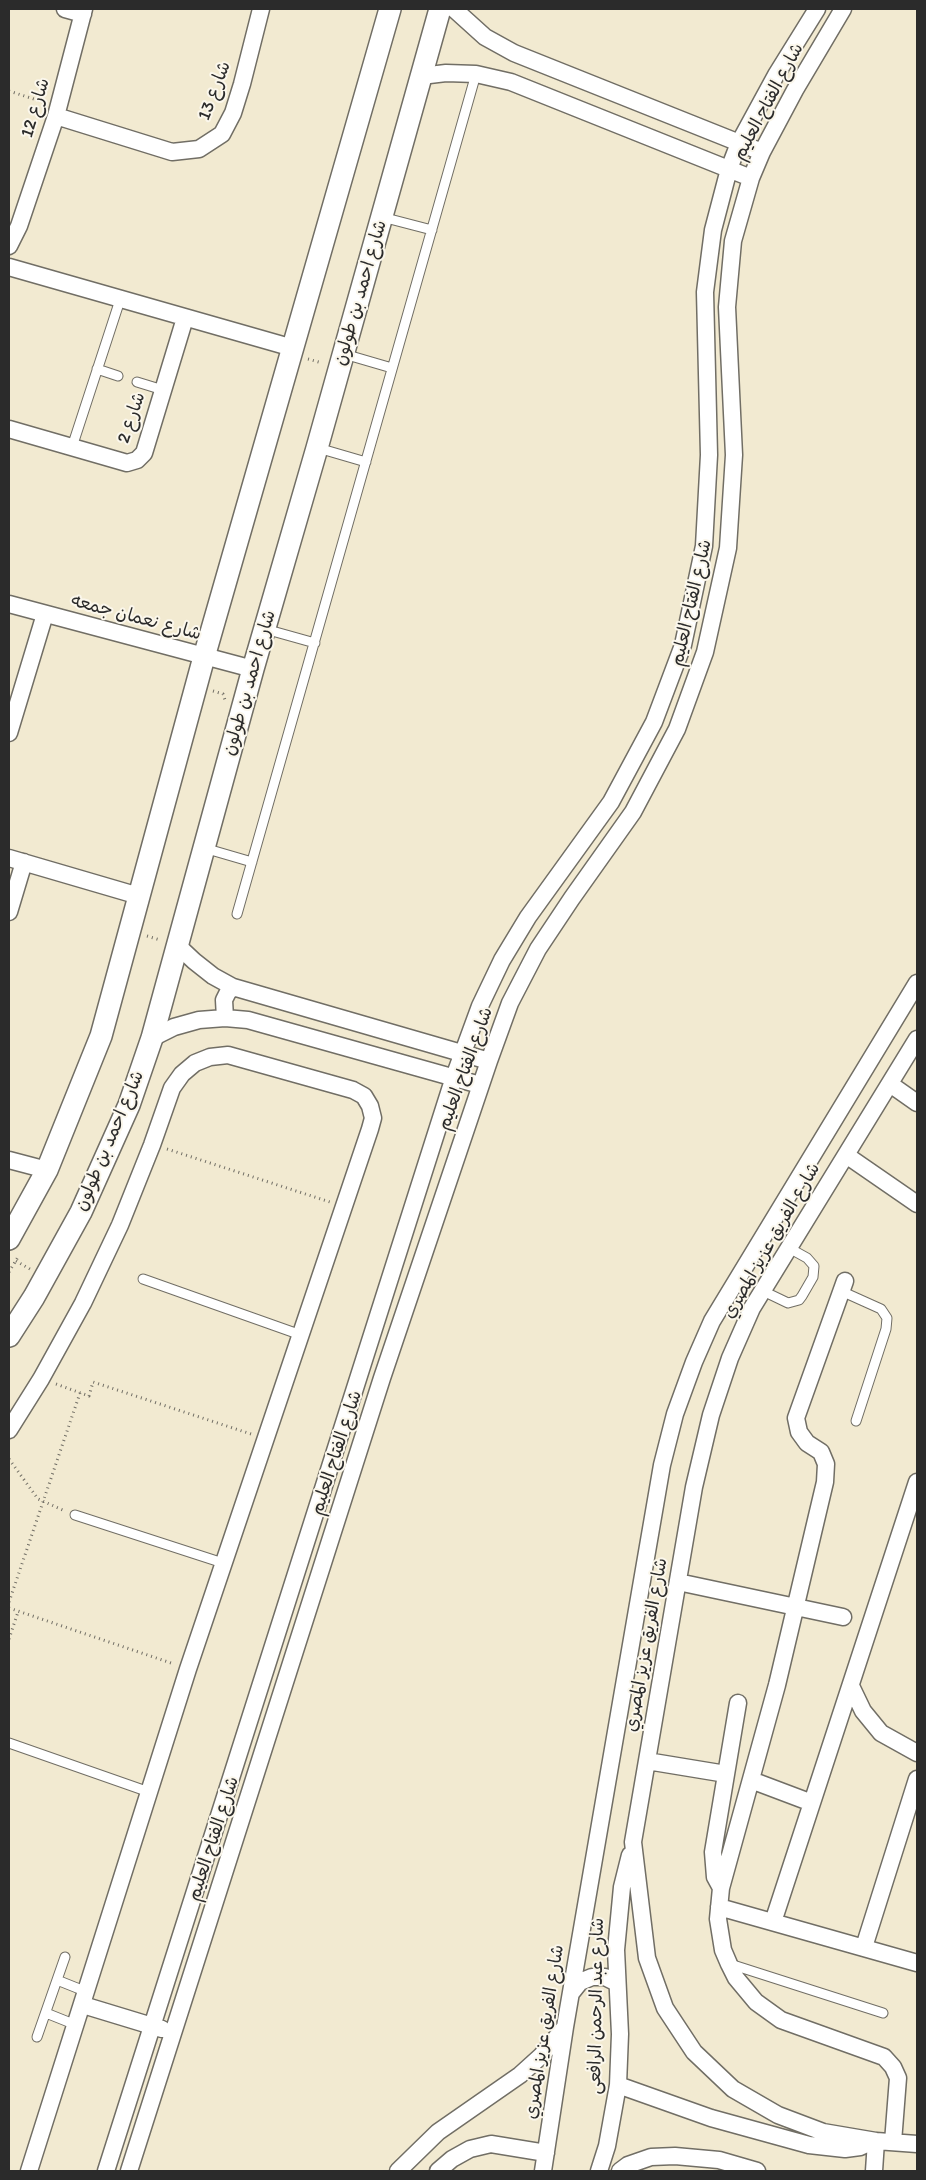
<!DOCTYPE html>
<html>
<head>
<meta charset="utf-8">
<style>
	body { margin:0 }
	#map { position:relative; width:926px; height:2180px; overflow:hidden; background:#f2ead1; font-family:Itim,sans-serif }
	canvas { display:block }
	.frame { position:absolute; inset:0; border:10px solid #2b2b2b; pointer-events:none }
</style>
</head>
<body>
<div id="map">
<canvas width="926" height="2180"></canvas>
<div class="frame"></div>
</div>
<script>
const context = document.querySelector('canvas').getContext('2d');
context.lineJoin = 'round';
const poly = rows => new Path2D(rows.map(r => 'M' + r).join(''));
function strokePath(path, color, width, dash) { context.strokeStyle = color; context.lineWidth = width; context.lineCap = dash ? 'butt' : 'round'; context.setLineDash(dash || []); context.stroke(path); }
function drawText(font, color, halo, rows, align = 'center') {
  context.font = font + ' Itim,"Playpen Sans Arabic",sans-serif'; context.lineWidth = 4; context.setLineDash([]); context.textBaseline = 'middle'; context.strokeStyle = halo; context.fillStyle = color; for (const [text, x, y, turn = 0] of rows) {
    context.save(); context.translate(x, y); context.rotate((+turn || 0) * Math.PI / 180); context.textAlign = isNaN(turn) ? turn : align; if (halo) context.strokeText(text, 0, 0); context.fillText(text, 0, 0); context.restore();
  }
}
const service = poly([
	[382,217,432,230],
	[344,354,392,368],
	[97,369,118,376],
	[137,382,163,390],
	[72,447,120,300],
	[318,448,366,462],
	[265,629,315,643],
	[204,848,252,862],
	[237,914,476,74],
	[143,1279,301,1335],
	[763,1291,788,1303,799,1300,802,1296,813,1277,814,1266,807,1258,789,1248],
	[841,1291,881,1309,887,1318,886,1329,856,1421],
	[75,1515,223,1563],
	[9,1743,149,1792],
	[730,1964,883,2013],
	[57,1980,87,1992],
	[46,2013,76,2025],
	[37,2037,65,1957]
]);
const minor = poly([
	[65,9,83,14],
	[454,9,485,37,514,53,762,152],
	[421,76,446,73,476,74,511,82,751,178],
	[56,116,172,152,199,149,222,134,233,113,242,84,261,9],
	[9,246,19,226,56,116,84,9],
	[9,267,293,348],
	[9,429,127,463,137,460,144,453,185,318],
	[9,604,253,669],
	[9,733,45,614],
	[9,858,139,896],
	[9,912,24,862],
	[177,945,194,961,213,976,233,987,489,1061],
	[225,1018,224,1000,228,992,233,987],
	[152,1038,174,1027,199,1020,225,1018,248,1020,480,1085],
	[917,1039,752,1308,730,1358,711,1415,694,1487,633,1842,647,1958,665,2008,694,2052,733,2089,778,2115,823,2132,876,2141,917,2144],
	[890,1084,917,1103],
	[846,1155,917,1204],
	[9,1160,47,1170],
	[845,1281,796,1418,799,1432,807,1443,821,1452,826,1464,825,1482,777,1685,721,1888,718,1919,723,1950,729,1964,736,1978,756,2002,781,2020,884,2057,893,2067,898,2078,893,2142],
	[9,1430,41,1379,83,1303,120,1225,152,1145,172,1088,182,1074,195,1063,210,1057,228,1055,353,1090,364,1096,370,1106,373,1118,370,1129,188,1669,29,2171],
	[678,1582,843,1617],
	[851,1686,863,1711,881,1733,917,1753],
	[647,1761,726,1774],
	[751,1780,812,1803],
	[721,1888,715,1877,713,1852,738,1703],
	[719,1907,917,1963],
	[773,1922,917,1482],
	[864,1947,917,1779],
	[572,1992,580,1982,592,1977,605,1977,617,1983],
	[83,2005,162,2029],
	[618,2085,711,2118,809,2145,845,2149,860,2147,871,2142],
	[106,2171,454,1077,480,1006,502,960,528,917,611,802,654,722,683,645,704,546,709,455,705,292,713,230,729,169,739,143,776,75,817,9],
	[129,2171,382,1378,489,1061,510,1003,538,949,572,898,633,812,677,729,705,652,728,548,734,455,727,307,733,241,751,178,762,152,795,90,843,9],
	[398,2171,438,2132,520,2075,541,2056,565,2027],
	[438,2171,452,2159,470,2149,491,2144,546,2153],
	[543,2171,565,2027,662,1465,675,1414,694,1362,712,1321,917,983],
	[599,2171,607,2146,618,2085,620,2034,616,1950,622,1887,630,1855],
	[620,2171,628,2165,651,2157,675,2156,719,2160,757,2171],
	[874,2171,876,2141]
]);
const tertiary = poly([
	[9,1239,47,1170,101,1036,204,657,390,9],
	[9,1336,34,1297,81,1212,129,1105,152,1038,253,669,317,448,440,9]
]);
strokePath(service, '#716e65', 11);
strokePath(minor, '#716e65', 19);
strokePath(tertiary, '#716e65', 24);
strokePath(poly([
	[9,91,43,102],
	[308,359,322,363],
	[213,691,223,694,225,700],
	[147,936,160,940],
	[167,1149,330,1202],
	[16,1261,30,1269],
	[9,1272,18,1257],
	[56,1384,89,1396,93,1382,251,1434],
	[9,1459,38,1499,65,1511],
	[9,1602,80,1393],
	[9,1608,174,1664],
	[9,1639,18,1612]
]), '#716e65', 3, [1, 4]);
strokePath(service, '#fff', 9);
strokePath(minor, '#fff', 16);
strokePath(tertiary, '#fff', 21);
drawText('18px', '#2b2b2b', '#fbf7ec', [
	["شارع 13",215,91,-69],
	["شارع الفتاح العليم",769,102,-62],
	["شارع 12",36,108,-73],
	["شارع احمد بن طولون",361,293,-74],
	["شارع 2",132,418,-71],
	["شارع الفتاح العليم",692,603,-77],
	["شارع نعمان جمعه",136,618,15],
	["شارع احمد بن طولون",250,683,-74],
	["شارع الفتاح العليم",466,1069,-70],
	["شارع احمد بن طولون",110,1141,-67],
	["شارع الفريق عزيز المصري",772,1241,-60],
	["شارع الفتاح العليم",337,1453,-72],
	["شارع الفريق عزيز المصري",647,1645,-80],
	["شارع الفتاح العليم",214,1839,-72],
	["شارع عبد الرحمن الرافعى",597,2006,-89],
	["شارع الفريق عزيز المصري",545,2032,-81]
]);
</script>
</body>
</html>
